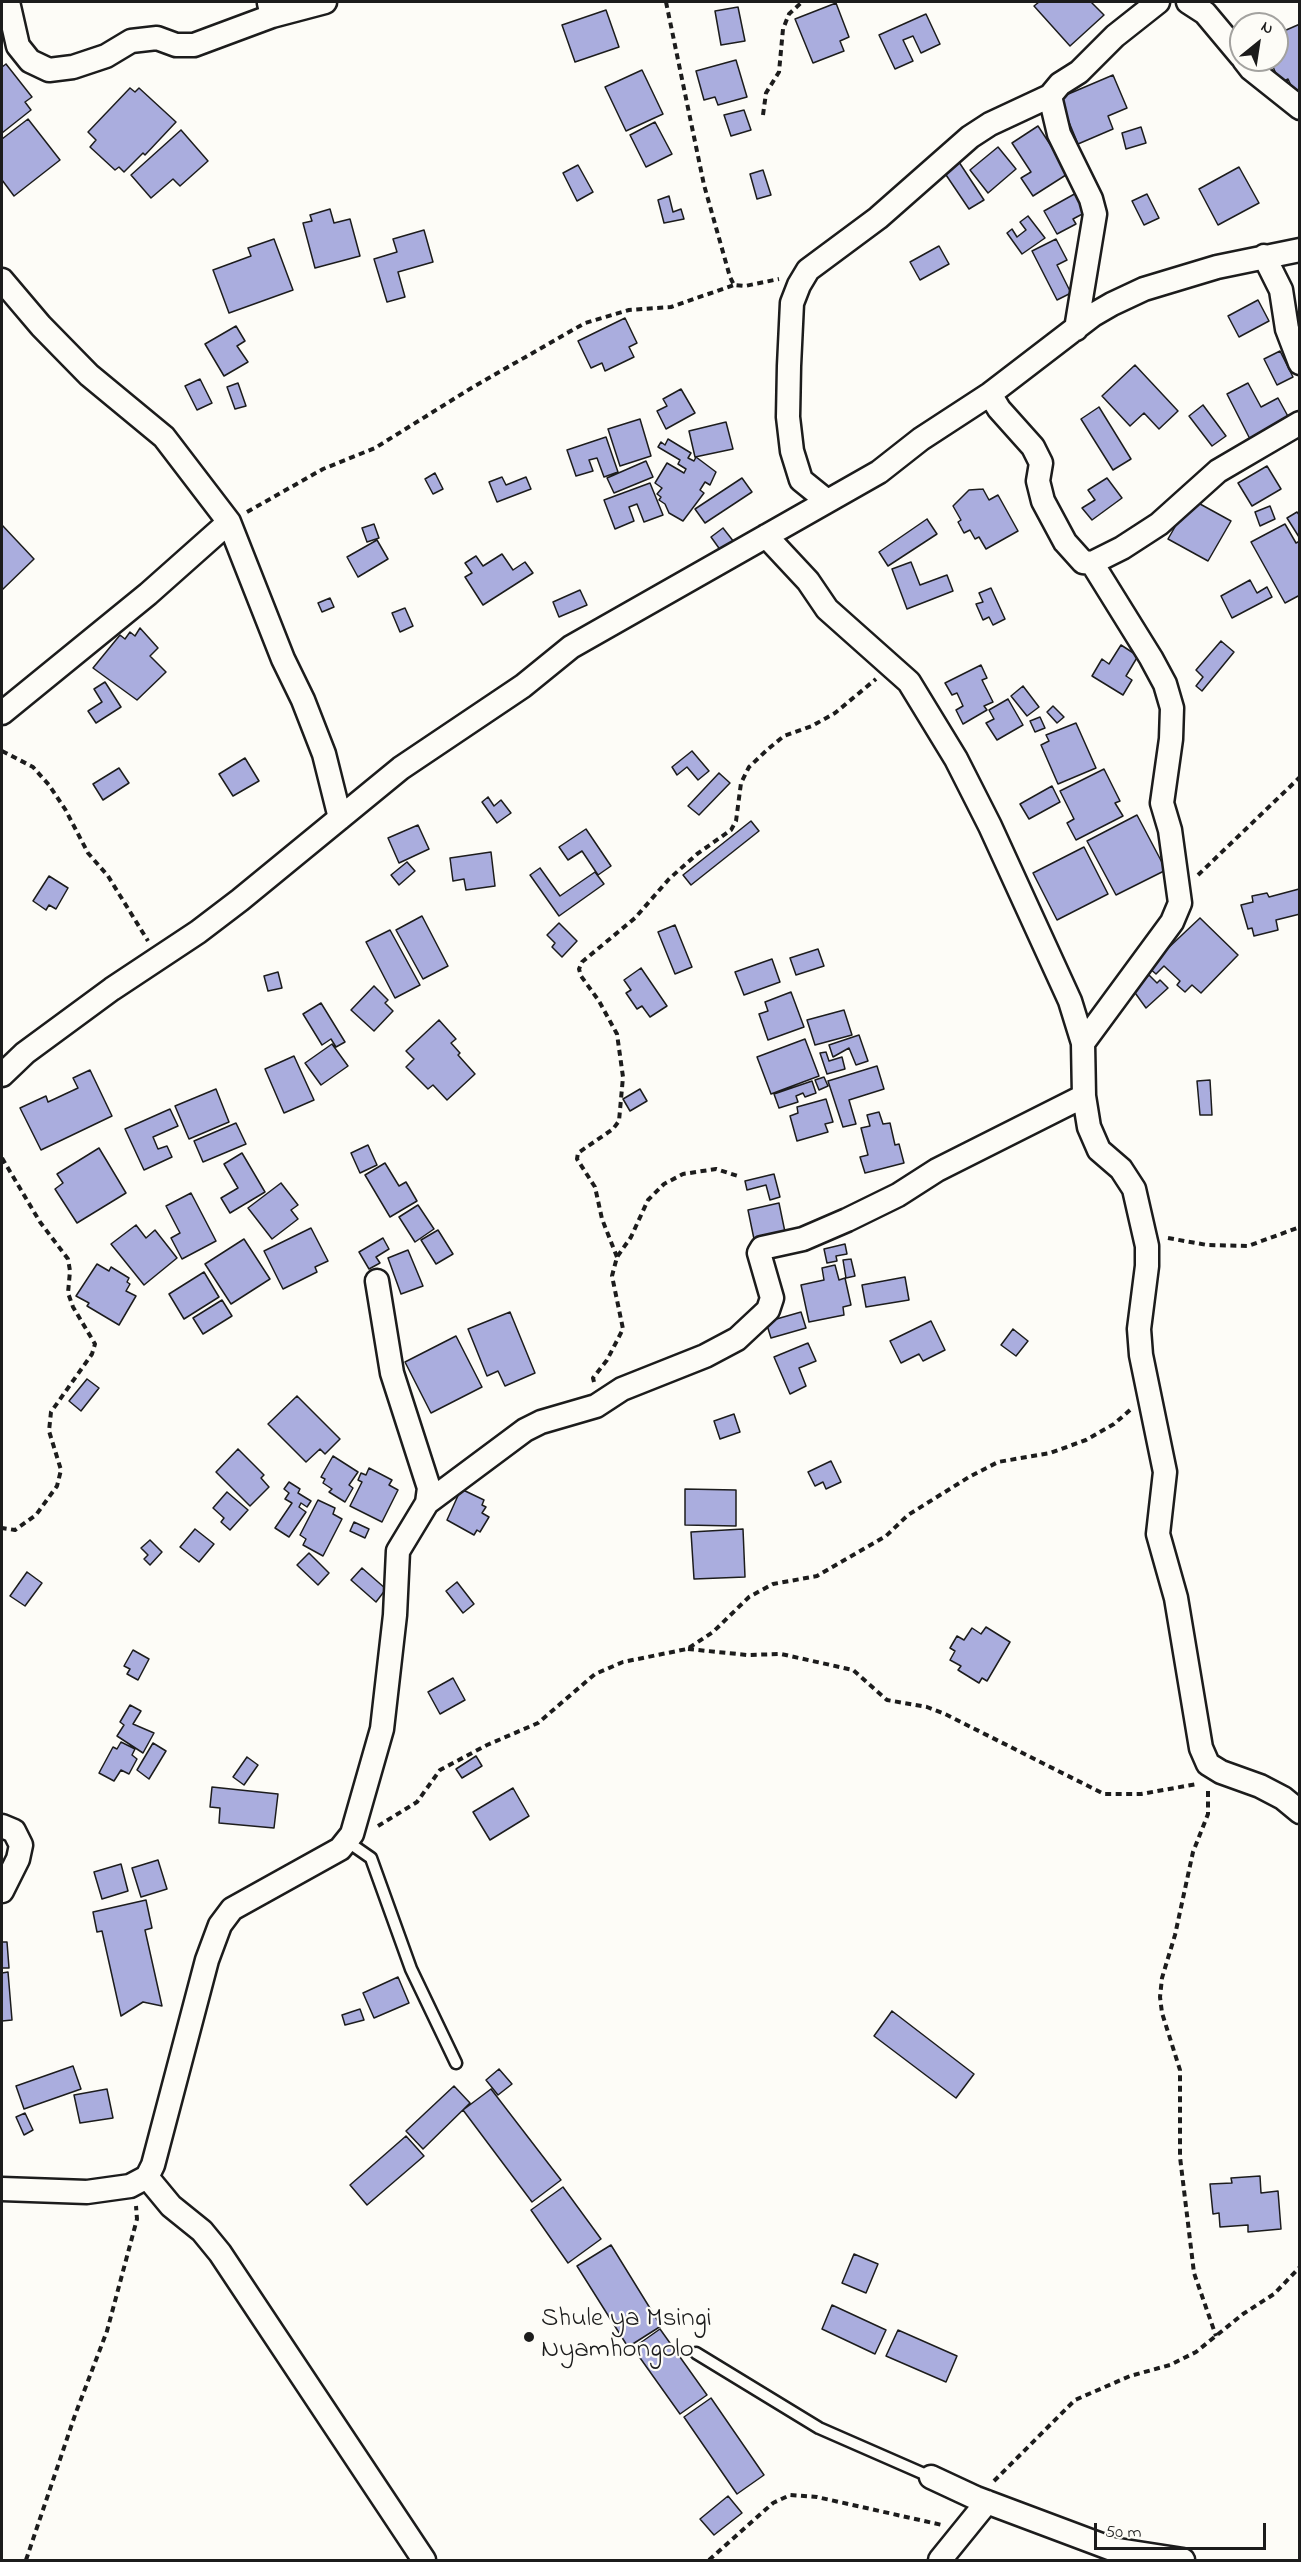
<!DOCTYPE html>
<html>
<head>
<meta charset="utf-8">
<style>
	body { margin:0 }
	#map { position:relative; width:1301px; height:2562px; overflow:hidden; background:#fdfcf7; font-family:"Indie Flower",sans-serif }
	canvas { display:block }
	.frame { position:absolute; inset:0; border:3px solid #1c1c1c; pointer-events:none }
	.north { position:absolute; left:1229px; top:12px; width:60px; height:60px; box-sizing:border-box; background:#fdfcf7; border:2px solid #a3a29f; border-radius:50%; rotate:30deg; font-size:16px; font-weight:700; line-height:24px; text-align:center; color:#1c1c1c }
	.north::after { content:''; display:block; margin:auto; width:21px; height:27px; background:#1c1c1c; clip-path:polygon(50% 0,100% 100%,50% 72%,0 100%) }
	.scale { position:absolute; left:1094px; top:2523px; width:172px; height:27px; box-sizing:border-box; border:3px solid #1c1c1c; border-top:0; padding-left:8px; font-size:18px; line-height:21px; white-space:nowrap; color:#1c1c1c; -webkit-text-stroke:4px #fdfcf7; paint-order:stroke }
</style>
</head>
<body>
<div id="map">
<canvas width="1301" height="2562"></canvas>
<div class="frame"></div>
<div class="north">N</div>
<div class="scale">50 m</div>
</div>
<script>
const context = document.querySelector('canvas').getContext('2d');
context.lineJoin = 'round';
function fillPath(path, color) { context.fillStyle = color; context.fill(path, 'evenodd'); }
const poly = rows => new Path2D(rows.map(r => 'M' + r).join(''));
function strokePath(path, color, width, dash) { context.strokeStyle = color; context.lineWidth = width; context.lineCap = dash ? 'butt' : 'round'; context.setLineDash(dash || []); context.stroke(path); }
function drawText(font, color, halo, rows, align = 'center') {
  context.font = font + ' "Indie Flower",sans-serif'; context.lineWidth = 4.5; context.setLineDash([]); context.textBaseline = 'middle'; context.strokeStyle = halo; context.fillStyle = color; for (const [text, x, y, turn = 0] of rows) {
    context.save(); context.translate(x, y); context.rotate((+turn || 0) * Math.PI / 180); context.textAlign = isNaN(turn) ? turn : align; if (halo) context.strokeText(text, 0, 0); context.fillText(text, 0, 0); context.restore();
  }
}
const building = poly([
	[1039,2,1091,2,1104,15,1070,46,1034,6,1039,2],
	[836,3,849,37,840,41,844,51,813,63,795,19,836,3],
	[738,7,745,41,721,45,715,11,738,7],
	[606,10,619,47,575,62,562,25,606,10],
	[926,14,940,44,921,53,913,36,903,40,913,61,895,69,879,35,926,14],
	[1300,24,1300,89,1294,92,1288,79,1280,83,1270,60,1277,60,1277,34,1300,24],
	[736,60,747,97,718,105,715,97,704,100,696,71,736,60],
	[6,64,32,97,25,102,31,110,2,133,2,67,6,64],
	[642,70,663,114,626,131,605,87,642,70],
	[1113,75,1127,108,1108,116,1113,129,1078,144,1059,98,1113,75],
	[130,88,135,92,139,88,176,122,145,155,143,153,124,172,119,167,115,170,90,147,96,140,88,132,130,88],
	[744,110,751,130,731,136,724,115,744,110],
	[28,119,60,160,14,196,2,180,2,139,28,119],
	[655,122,672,154,646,167,630,135,655,122],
	[1038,126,1069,173,1033,196,1021,178,1031,172,1012,143,1038,126],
	[1141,127,1146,143,1126,149,1122,133,1141,127],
	[181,130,208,161,180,186,173,179,151,198,131,175,181,130],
	[998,147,1016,169,988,193,970,170,998,147],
	[955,156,984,200,969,209,940,166,955,156],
	[578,165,593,192,577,201,563,173,578,165],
	[1239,167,1259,203,1218,225,1199,189,1239,167],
	[763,170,771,195,757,199,750,174,763,170],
	[1078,192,1088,211,1073,219,1076,224,1057,234,1044,211,1078,192],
	[1147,194,1159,218,1144,225,1132,201,1147,194],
	[669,196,673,212,681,209,684,219,664,223,658,200,669,196],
	[330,209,334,223,350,219,360,256,315,268,303,223,312,221,310,215,330,209],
	[1028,216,1045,238,1022,254,1007,233,1012,229,1017,237,1026,230,1020,222,1028,216],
	[424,230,433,262,398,272,405,297,387,302,374,259,397,252,393,239,424,230],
	[274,239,293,290,229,313,213,270,251,256,248,248,274,239],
	[1056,239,1067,260,1057,265,1071,293,1057,300,1032,251,1056,239],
	[939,246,949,264,920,280,910,262,939,246],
	[1258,300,1269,321,1239,337,1228,316,1258,300],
	[625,318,637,343,629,347,634,357,605,371,602,363,591,368,578,341,625,318],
	[236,326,245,341,237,346,248,362,224,376,205,344,236,326],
	[1280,351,1293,377,1277,385,1264,359,1280,351],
	[1135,365,1178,411,1159,429,1144,413,1130,426,1102,396,1135,365],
	[200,379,212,403,197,410,185,386,200,379],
	[238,383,246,406,235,409,227,387,238,383],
	[1248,383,1261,407,1278,398,1290,420,1251,441,1227,394,1248,383],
	[681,389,695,413,666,429,657,411,667,406,663,399,681,389],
	[1203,405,1226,436,1212,446,1189,416,1203,405],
	[1099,407,1131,459,1113,470,1081,419,1099,407],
	[640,419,651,456,620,466,608,429,640,419],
	[726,422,733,449,695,457,689,431,726,422],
	[606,437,618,472,604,477,597,458,589,460,593,471,576,476,567,450,606,437],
	[668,439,691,453,688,458,694,461,696,457,716,472,710,485,705,482,700,490,704,493,683,521,669,513,665,504,659,500,661,497,657,494,662,488,655,483,667,463,684,473,686,469,678,464,680,460,658,447,661,442,665,445,668,439],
	[646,461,653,477,614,493,607,478,646,461],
	[1267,466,1281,489,1252,506,1238,483,1267,466],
	[435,473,443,489,433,494,425,479,435,473],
	[502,477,506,485,526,477,531,489,497,502,489,482,502,477],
	[742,478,752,492,705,523,695,509,742,478],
	[1107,478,1122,498,1092,520,1082,508,1095,500,1088,490,1107,478],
	[650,483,663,515,644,522,637,504,629,507,634,521,615,529,604,500,650,483],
	[983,489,989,500,998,495,1018,531,986,549,979,537,975,539,970,530,964,533,958,522,961,520,953,506,969,490,983,489],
	[1191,499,1231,521,1208,561,1168,539,1191,499],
	[1270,506,1275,519,1260,526,1255,512,1270,506],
	[1297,512,1300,516,1299,537,1287,518,1297,512],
	[927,519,937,534,888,566,879,552,927,519],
	[374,524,379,538,367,542,362,528,374,524],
	[1285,524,1296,543,1300,541,1300,595,1285,603,1251,542,1285,524],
	[2,525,34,559,2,590,2,525],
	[723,528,734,542,721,551,711,537,723,528],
	[377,540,388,559,358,577,347,557,377,540],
	[502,554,513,570,525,562,533,573,483,605,465,577,472,573,465,563,476,556,483,566,502,554],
	[911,562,920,585,947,575,953,591,907,609,892,569,911,562],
	[1250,580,1257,593,1267,587,1272,597,1232,618,1221,596,1250,580],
	[991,588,1005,619,993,625,989,617,983,620,976,604,983,602,979,593,991,588],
	[580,590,587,605,559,617,553,602,580,590],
	[330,598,334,607,322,612,318,603,330,598],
	[405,608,413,626,400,632,392,613,405,608],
	[140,628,158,648,150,656,166,672,137,700,93,668,120,635,125,639,130,632,135,636,140,628],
	[1221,641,1234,652,1202,691,1196,686,1203,677,1196,670,1221,641],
	[1121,645,1138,656,1126,676,1132,680,1123,695,1092,676,1102,659,1109,664,1121,645],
	[981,665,987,678,982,680,993,702,984,706,987,710,963,724,956,710,963,706,957,693,952,695,945,683,981,665],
	[105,682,121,707,96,723,88,711,102,702,94,689,105,682],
	[1023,686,1039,707,1027,716,1011,696,1023,686],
	[1008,699,1023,725,997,740,986,723,994,719,989,710,1008,699],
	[1053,706,1064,717,1057,723,1047,712,1053,706],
	[1040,717,1045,728,1035,732,1030,721,1040,717],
	[1076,723,1096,768,1058,784,1041,745,1049,741,1046,735,1076,723],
	[692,751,709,771,698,780,687,767,677,775,672,767,692,751],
	[245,758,259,781,233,796,219,774,245,758],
	[119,768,129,783,103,800,93,784,119,768],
	[1104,769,1120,801,1115,803,1123,816,1076,840,1067,823,1074,819,1060,791,1104,769],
	[719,773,730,783,699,815,688,806,719,773],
	[1052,786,1060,802,1029,819,1020,804,1052,786],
	[488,797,494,806,501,800,511,813,497,823,482,802,488,797],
	[1137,815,1166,870,1116,895,1087,841,1137,815],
	[751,821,759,831,691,885,683,875,751,821],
	[418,825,429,849,399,863,388,838,418,825],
	[586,829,611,866,598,875,582,851,568,860,559,847,586,829],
	[1084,847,1108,894,1057,920,1033,873,1084,847],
	[491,852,495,886,466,890,464,879,453,881,450,858,491,852],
	[407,862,415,871,399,885,391,875,407,862],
	[540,868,560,896,595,872,604,884,559,916,530,875,540,868],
	[49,876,68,888,56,909,49,905,46,910,33,901,49,876],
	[1299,889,1300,914,1276,920,1278,930,1254,936,1252,928,1248,929,1241,905,1253,902,1252,896,1267,893,1269,897,1299,889],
	[422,916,448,966,423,979,396,930,422,916],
	[1200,918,1238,955,1201,993,1192,985,1185,992,1177,985,1180,981,1164,966,1156,974,1148,967,1200,918],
	[559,923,577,941,562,957,552,947,555,943,547,935,559,923],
	[675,925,692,967,675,974,658,932,675,925],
	[390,930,420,985,395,998,366,942,390,930],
	[818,949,824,966,796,975,790,958,818,949],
	[772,959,780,982,744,995,735,972,772,959],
	[641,968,667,1006,650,1017,642,1006,637,1009,626,993,631,990,624,980,641,968],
	[278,972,282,988,268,991,264,976,278,972],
	[1149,975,1157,983,1160,980,1168,988,1146,1008,1133,990,1149,975],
	[374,986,388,1000,385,1003,393,1011,374,1031,351,1010,374,986],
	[791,992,804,1027,768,1040,759,1014,768,1011,765,1002,791,992],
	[321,1003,345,1042,336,1047,331,1039,322,1045,303,1014,321,1003],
	[844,1010,852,1035,815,1045,807,1020,844,1010],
	[439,1020,456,1039,451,1043,460,1053,458,1055,475,1074,447,1100,433,1085,428,1089,406,1067,414,1059,406,1051,439,1020],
	[859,1035,868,1061,856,1065,849,1048,833,1057,829,1045,859,1035],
	[805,1039,819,1076,771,1094,757,1057,805,1039],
	[332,1044,348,1066,321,1085,305,1063,332,1044],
	[826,1052,829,1061,842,1057,845,1069,827,1074,820,1053,826,1052],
	[294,1056,314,1100,284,1113,265,1069,294,1056],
	[877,1066,884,1089,849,1100,856,1124,843,1127,828,1081,877,1066],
	[90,1070,112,1116,41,1150,20,1108,46,1096,48,1102,78,1088,73,1078,90,1070],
	[824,1077,828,1086,819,1090,815,1080,824,1077],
	[1210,1080,1212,1115,1200,1115,1197,1081,1210,1080],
	[812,1081,816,1093,805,1097,803,1093,796,1096,798,1102,779,1108,774,1094,812,1081],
	[216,1089,229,1122,189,1139,175,1106,216,1089],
	[640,1089,647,1101,630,1111,623,1099,640,1089],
	[826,1099,833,1122,825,1124,828,1132,797,1141,790,1116,798,1113,797,1107,826,1099],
	[170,1109,178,1126,153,1137,158,1149,167,1146,172,1157,144,1170,125,1129,170,1109],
	[879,1112,883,1124,890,1123,895,1145,899,1144,904,1163,865,1173,860,1157,868,1155,861,1128,870,1126,867,1115,879,1112],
	[236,1123,246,1144,203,1162,194,1141,236,1123],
	[368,1145,377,1165,360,1173,351,1153,368,1145],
	[99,1148,126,1193,77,1223,55,1189,63,1183,57,1174,99,1148],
	[242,1153,265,1192,230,1213,221,1198,238,1188,224,1164,242,1153],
	[385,1163,399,1186,406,1182,417,1201,390,1217,365,1175,385,1163],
	[774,1174,780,1197,770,1200,766,1185,747,1190,745,1181,774,1174],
	[281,1183,298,1205,291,1210,298,1219,272,1239,248,1208,281,1183],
	[191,1193,216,1241,182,1259,171,1238,180,1233,166,1206,191,1193],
	[779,1203,785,1232,754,1239,748,1210,779,1203],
	[418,1205,434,1229,415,1242,399,1217,418,1205],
	[136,1225,146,1238,155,1230,177,1258,144,1285,111,1244,136,1225],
	[311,1228,328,1261,315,1267,317,1272,283,1289,264,1251,311,1228],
	[438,1230,453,1254,436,1264,421,1240,438,1230],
	[383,1238,389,1249,376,1257,380,1263,369,1269,359,1252,383,1238],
	[244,1239,270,1279,231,1304,205,1264,244,1239],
	[845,1244,847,1254,836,1256,837,1261,827,1263,824,1249,845,1244],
	[408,1250,423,1286,401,1294,388,1258,408,1250],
	[851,1259,855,1276,846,1278,843,1260,851,1259],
	[97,1264,109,1271,111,1267,129,1278,127,1282,130,1284,126,1291,136,1296,119,1325,87,1306,89,1303,76,1296,97,1264],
	[835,1265,839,1280,845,1278,851,1305,843,1307,844,1315,809,1322,801,1285,824,1280,822,1268,835,1265],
	[204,1272,219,1297,184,1319,169,1294,204,1272],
	[905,1277,909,1300,866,1307,862,1285,905,1277],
	[222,1300,232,1316,203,1334,193,1318,222,1300],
	[510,1312,535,1373,505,1386,498,1371,487,1376,468,1329,510,1312],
	[801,1312,806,1328,771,1338,766,1322,801,1312],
	[931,1321,945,1350,923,1361,919,1354,901,1363,890,1341,931,1321],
	[1013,1329,1028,1341,1016,1356,1001,1345,1013,1329],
	[456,1336,482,1387,431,1413,405,1362,456,1336],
	[808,1343,816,1361,799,1368,806,1386,790,1394,774,1357,808,1343],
	[87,1379,99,1388,81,1411,69,1401,87,1379],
	[297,1396,340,1439,325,1454,320,1449,306,1462,268,1424,297,1396],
	[734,1414,740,1432,720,1439,714,1421,734,1414],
	[238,1449,264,1475,261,1478,269,1487,250,1506,216,1472,238,1449],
	[333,1456,358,1472,349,1485,353,1488,345,1502,329,1492,332,1489,323,1483,325,1479,321,1477,333,1456],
	[831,1461,841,1482,826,1489,823,1482,815,1486,808,1472,831,1461],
	[369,1468,392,1480,389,1485,398,1490,382,1522,350,1506,362,1482,358,1480,361,1473,366,1475,369,1468],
	[289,1482,300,1489,298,1493,311,1501,307,1507,301,1503,299,1507,306,1512,289,1537,275,1528,292,1503,285,1499,289,1493,284,1489,289,1482],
	[461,1489,484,1500,482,1505,486,1507,482,1513,489,1517,480,1532,477,1530,474,1535,447,1520,461,1489],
	[685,1489,736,1490,736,1526,685,1525,685,1489],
	[227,1492,248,1510,230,1530,221,1522,224,1518,213,1508,227,1492],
	[318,1500,335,1508,333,1514,342,1519,323,1556,303,1545,306,1539,300,1535,318,1500],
	[354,1522,369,1529,365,1538,350,1531,354,1522],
	[195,1529,214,1544,199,1562,180,1547,195,1529],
	[743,1529,745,1577,694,1579,691,1532,743,1529],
	[150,1540,162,1552,150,1565,144,1559,148,1555,141,1548,150,1540],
	[309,1553,329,1573,318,1585,297,1565,309,1553],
	[362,1568,386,1589,376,1602,351,1580,362,1568],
	[27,1572,42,1583,25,1606,10,1596,27,1572],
	[457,1582,474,1604,463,1613,446,1591,457,1582],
	[986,1627,1010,1642,987,1681,982,1678,979,1683,958,1670,961,1666,950,1660,955,1651,950,1648,957,1636,964,1640,972,1628,981,1634,986,1627],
	[133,1650,149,1659,138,1680,127,1674,130,1669,124,1666,133,1650],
	[453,1678,465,1700,440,1714,428,1692,453,1678],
	[130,1705,141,1711,133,1724,154,1733,143,1753,117,1736,124,1725,120,1722,130,1705],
	[121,1742,135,1749,132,1755,137,1759,129,1774,121,1770,114,1781,99,1773,113,1747,117,1749,121,1742],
	[153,1743,166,1751,149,1779,137,1770,153,1743],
	[476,1756,482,1766,462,1778,456,1769,476,1756],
	[247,1757,258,1765,244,1785,233,1777,247,1757],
	[212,1787,278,1794,274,1828,219,1823,220,1808,210,1807,212,1787],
	[513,1788,529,1816,490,1840,473,1812,513,1788],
	[158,1860,167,1889,141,1897,132,1868,158,1860],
	[121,1864,128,1891,102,1899,94,1872,121,1864],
	[146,1900,152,1928,145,1930,162,2006,143,2002,121,2016,102,1931,97,1932,93,1912,146,1900],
	[2,1942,7,1942,9,1968,2,1968,2,1942],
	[8,1972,12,2020,2,2021,2,1973,8,1972],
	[398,1977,409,2003,374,2018,363,1993,398,1977],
	[360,2009,364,2020,345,2025,342,2015,360,2009],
	[892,2011,974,2074,956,2098,874,2036,892,2011],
	[73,2066,81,2089,24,2109,16,2086,73,2066],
	[499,2069,512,2084,498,2095,486,2080,499,2069],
	[454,2086,470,2103,423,2149,406,2131,454,2086],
	[107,2089,113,2118,80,2123,74,2095,107,2089],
	[491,2089,561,2180,532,2202,463,2110,491,2089],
	[25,2113,33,2130,24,2135,16,2117,25,2113],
	[406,2136,424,2156,367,2205,350,2185,406,2136],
	[1260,2176,1261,2193,1278,2191,1281,2229,1248,2232,1248,2225,1220,2227,1219,2213,1213,2214,1210,2184,1232,2183,1231,2178,1260,2176],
	[563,2187,601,2239,568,2263,531,2210,563,2187],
	[611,2245,661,2326,628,2347,577,2266,611,2245],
	[854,2254,878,2264,866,2293,842,2283,854,2254],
	[832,2305,886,2330,875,2354,822,2329,832,2305],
	[660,2329,707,2395,680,2414,633,2348,660,2329],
	[898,2330,957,2356,946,2382,886,2356,898,2330],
	[711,2398,764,2475,737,2494,684,2417,711,2398],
	[728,2496,742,2513,714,2535,700,2519,728,2496]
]);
fillPath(building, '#aaadde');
strokePath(building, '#1c1c1c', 1.5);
const service = poly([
	[348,1842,371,1858,411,1969,456,2063],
	[696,2353,819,2428,931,2477]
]);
const minor = poly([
	[8,2,18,46,30,61,49,70,73,67,106,56,131,41,157,38,176,45,194,45,272,16],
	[1188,2,1205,13,1241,56],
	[269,3,272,16,325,2],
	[1244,60,1251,69,1300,108],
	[1264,256,1281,290,1287,329,1300,363],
	[2,280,41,326,89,375,164,437,229,522,283,659,303,700,324,754,340,818],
	[1076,329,1095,214,1091,199,1059,134,1050,96,1060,84,1079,72,1115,36,1158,2],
	[990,394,999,409,1033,447,1041,463,1038,481,1043,501,1065,542,1083,562,1092,563,1122,548,1159,524,1218,471,1300,423],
	[827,501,801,480,792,451,788,417,789,366,792,303,799,285,808,270,878,218,970,137,990,124,1050,96],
	[766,536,808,581,827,609,909,682,956,759,990,826,1070,1001,1083,1043,1084,1096,1089,1127,1099,1150,1121,1169,1134,1189,1147,1246,1147,1266,1139,1329,1141,1355,1165,1472,1158,1534,1176,1598,1201,1748,1208,1764,1221,1772,1260,1786,1283,1798,1300,1812],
	[2,713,148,594,229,522],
	[1083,1043,1172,922,1180,903,1170,830,1162,803,1171,739,1172,708,1165,684,1151,658,1092,563],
	[2,1075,25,1053,112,989,198,932,240,900,401,768,523,686,571,647,879,472,921,439,990,394,1093,315,1112,304,1144,289,1217,267,1300,250],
	[427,1503,525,1430,541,1422,596,1406,622,1389,705,1356,737,1339,768,1310,772,1298,759,1253,762,1248,803,1239,847,1220,898,1195,937,1170,1084,1096],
	[2,1826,14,1831,21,1845,18,1859,2,1891],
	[147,2177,171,2206,202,2231,220,2253,424,2560],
	[2,2189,87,2192,130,2186,147,2177,153,2165,207,1960,220,1925,232,1909,340,1849,352,1834,382,1729,395,1615,398,1551,427,1503,429,1488,392,1373,377,1281],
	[931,2477,976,2498,1112,2549,1183,2560],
	[940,2560,987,2502]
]);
strokePath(service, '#1c1c1c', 15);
strokePath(minor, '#1c1c1c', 27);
strokePath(poly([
	[666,2,704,185,730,277,734,285,745,286,779,279],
	[763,115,766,93,779,72,783,29,789,14,802,2],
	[247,512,323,469,375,448,473,387,585,323,629,310,671,307,734,285],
	[2,751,33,767,49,785,65,809,88,853,108,876,148,941],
	[1198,875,1300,777],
	[2,1158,40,1222,68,1259,70,1271,68,1293,73,1307,95,1344,92,1354,51,1412,49,1431,61,1470,57,1486,36,1515,15,1530,2,1528],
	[1168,1238,1207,1245,1248,1246,1300,1227],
	[617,1257,602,1219,595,1187,577,1159,578,1153,613,1129,619,1121,623,1077,617,1034,599,1001,581,976,579,969,582,962,635,918,669,879,697,854,731,830,736,821,741,783,749,767,768,749,784,736,812,726,835,713,876,679],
	[594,1382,593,1378,607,1360,623,1329,612,1276,617,1257,631,1237,648,1200,664,1184,683,1174,716,1169,738,1176],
	[688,1649,747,1655,781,1654,853,1670,887,1700,927,1707,945,1714,1104,1794,1141,1794,1197,1784],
	[1208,1791,1208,1814,1193,1852,1175,1935,1162,1978,1160,1997,1162,2013,1180,2070,1180,2157,1194,2273,1216,2336],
	[378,1826,417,1802,440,1770,487,1745,538,1723,595,1674,623,1662,687,1649,713,1632,749,1597,773,1584,817,1576,886,1536,908,1515,969,1477,998,1462,1050,1453,1086,1440,1114,1424,1130,1410],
	[994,2481,1075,2400,1130,2376,1170,2365,1196,2352,1243,2314,1274,2294,1300,2267],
	[26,2560,75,2415,107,2331,137,2219,136,2206],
	[709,2560,773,2503,790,2495,817,2497,942,2525]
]), '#1c1c1c', 4, [6, 4.5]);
strokePath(service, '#fdfcf7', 10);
strokePath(minor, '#fdfcf7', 22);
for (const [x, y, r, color] of [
	[529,2337,6,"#1c1c1c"]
]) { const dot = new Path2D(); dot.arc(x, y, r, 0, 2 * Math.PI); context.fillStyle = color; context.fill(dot); strokePath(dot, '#fdfcf7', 2); }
drawText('27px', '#1c1c1c', '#fdfcf7', [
	["Shule ya Msingi",541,2321],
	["Nyamhongolo",541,2352]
], 'left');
</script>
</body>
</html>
